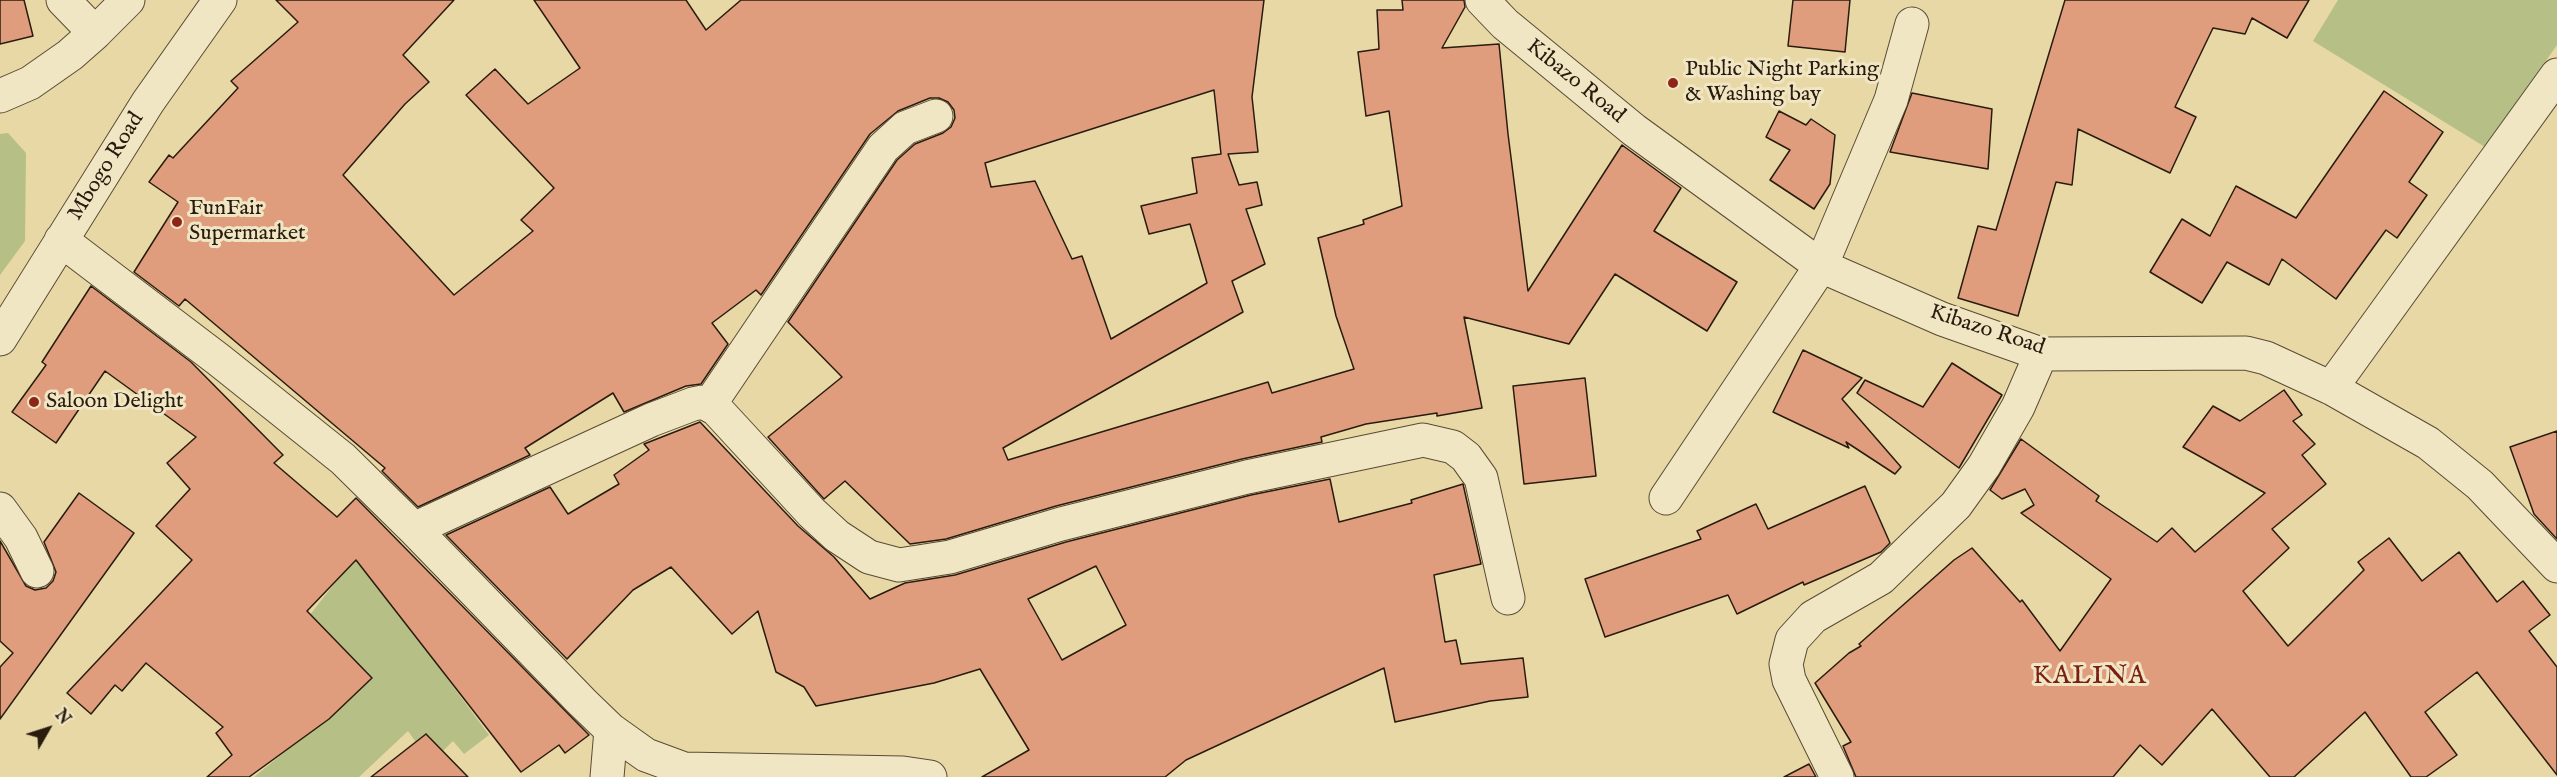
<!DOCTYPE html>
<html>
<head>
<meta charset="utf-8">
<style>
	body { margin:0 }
	#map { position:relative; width:2557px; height:777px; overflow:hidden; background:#e8d8a5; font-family:"IM FELL English",serif }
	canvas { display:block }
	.north { position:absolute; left:18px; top:699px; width:60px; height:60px; -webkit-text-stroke:4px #f0e6c4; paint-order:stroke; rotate:51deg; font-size:16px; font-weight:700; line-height:24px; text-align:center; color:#291c0e }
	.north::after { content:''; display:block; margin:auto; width:21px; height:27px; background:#291c0e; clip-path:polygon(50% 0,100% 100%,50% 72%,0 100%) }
</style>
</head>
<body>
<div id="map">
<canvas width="2557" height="777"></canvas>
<div class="north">N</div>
</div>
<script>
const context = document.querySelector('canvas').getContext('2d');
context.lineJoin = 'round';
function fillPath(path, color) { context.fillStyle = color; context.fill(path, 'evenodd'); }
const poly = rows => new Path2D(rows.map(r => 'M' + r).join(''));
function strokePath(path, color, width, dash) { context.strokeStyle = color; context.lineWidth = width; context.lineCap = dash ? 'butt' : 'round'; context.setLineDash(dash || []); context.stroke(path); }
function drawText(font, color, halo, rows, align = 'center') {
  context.font = font + ' "IM FELL English",serif'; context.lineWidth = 6; context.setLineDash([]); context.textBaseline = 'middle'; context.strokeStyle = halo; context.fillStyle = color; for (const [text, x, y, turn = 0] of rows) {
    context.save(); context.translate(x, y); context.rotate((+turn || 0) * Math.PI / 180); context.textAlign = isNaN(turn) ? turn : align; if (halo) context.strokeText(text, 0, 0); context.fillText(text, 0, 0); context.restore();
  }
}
fillPath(poly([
	[2338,0,2557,0,2557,45,2485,147,2313,41],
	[8,133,26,153,25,241,0,275,0,134],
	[358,558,489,735,464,754,453,741,431,763,408,731,359,777,254,777,288,749,249,693,334,584]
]), '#b6bf86');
const building = poly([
	[0,0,24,0,33,36,0,44,0,0],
	[276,0,454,0,403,55,429,82,405,104,343,175,454,295,533,231,521,220,554,188,466,95,495,69,528,104,580,68,534,0,686,0,706,30,741,0,1264,0,1252,97,1258,152,1228,154,1239,185,1257,182,1262,205,1246,209,1265,264,1232,281,1243,312,1003,448,1008,460,1268,382,1272,393,1354,369,1336,316,1318,238,1364,224,1363,220,1402,206,1389,111,1366,116,1358,52,1379,49,1377,10,1403,10,1402,0,1464,0,1465,7,1442,48,1499,44,1508,134,1528,291,1622,145,1681,188,1654,231,1737,282,1707,331,1615,274,1569,344,1464,317,1482,408,1437,416,1437,413,1366,424,1321,437,1322,442,1242,459,1056,506,946,539,910,544,845,481,824,499,768,437,842,377,788,322,897,160,915,144,943,133,951,127,955,118,954,110,948,102,939,98,930,98,898,111,870,134,761,295,756,290,712,323,728,344,701,384,686,386,624,412,613,393,525,448,530,455,418,507,382,471,385,468,185,299,179,306,134,272,178,202,149,182,169,155,173,158,238,88,231,81,298,22,276,0],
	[1214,90,1221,154,1192,158,1197,193,1141,206,1149,234,1190,224,1207,283,1111,339,1082,256,1072,259,1035,181,991,187,985,163,1214,90],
	[1793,0,1850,0,1845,52,1788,46,1793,0],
	[2065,0,2309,0,2287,38,2252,18,2245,34,2213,28,2175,107,2196,117,2170,173,2078,129,2072,185,2056,182,2018,316,1958,298,1978,226,1996,230,2065,0],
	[2384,91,2443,132,2409,182,2427,195,2397,238,2386,230,2336,299,2282,259,2269,285,2227,262,2202,303,2150,272,2182,219,2210,236,2236,186,2296,218,2384,91],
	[1912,93,1992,109,1988,169,1890,152,1912,93],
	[1779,111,1806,125,1811,119,1835,135,1830,184,1814,209,1770,180,1790,150,1766,137,1779,111],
	[91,286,191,362,283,455,274,463,337,517,356,498,589,735,565,753,559,745,521,772,356,560,307,611,372,678,329,719,249,777,207,777,232,755,216,733,223,727,146,663,122,691,115,685,91,714,67,693,192,560,156,526,190,489,167,463,196,437,105,371,56,443,12,412,46,365,42,362,91,286],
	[1803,350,1862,378,1842,399,1901,467,1895,474,1846,442,1849,448,1773,412,1803,350],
	[1952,363,2002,395,1959,468,1857,393,1865,380,1923,407,1952,363],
	[1585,378,1596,476,1524,484,1513,386,1585,378],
	[2284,390,2302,415,2293,421,2315,444,2302,455,2326,484,2272,529,2289,548,2243,591,2288,646,2364,570,2358,562,2389,538,2422,581,2459,552,2497,602,2523,581,2550,615,2529,631,2557,667,2557,775,2477,672,2425,712,2457,755,2426,777,2411,777,2365,712,2294,777,2270,777,2212,709,2162,765,2140,745,2113,777,1856,777,1843,746,1851,742,1815,683,1849,653,1861,646,1859,644,1954,560,1972,548,2020,602,2022,600,2060,651,2111,579,2021,513,2034,505,2025,489,2002,499,1990,490,2021,439,2099,496,2096,501,2157,542,2172,528,2195,552,2265,493,2183,447,2213,406,2240,421,2284,390],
	[700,422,798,526,834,557,870,599,905,583,955,575,1066,542,1251,495,1330,479,1339,522,1412,503,1411,500,1463,484,1481,564,1434,575,1445,642,1456,640,1461,664,1523,658,1528,697,1490,701,1395,722,1384,668,1186,760,1165,777,982,777,1029,750,980,669,934,683,816,706,804,687,776,672,758,611,732,634,671,567,633,590,567,659,446,535,550,487,568,514,619,484,614,475,649,450,644,444,700,422],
	[1096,566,1126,625,1062,660,1028,599,1096,566],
	[2557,431,2557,539,2534,514,2510,447,2557,431],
	[1865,486,1890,543,1881,552,1804,585,1803,582,1737,614,1728,595,1605,637,1585,579,1701,539,1697,531,1756,504,1768,529,1865,486],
	[79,493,134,533,0,719,0,667,13,653,0,641,0,541,26,586,35,590,46,588,53,581,56,572,44,542,79,493],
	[426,734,468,777,371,777,426,734],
	[1809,764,1816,777,1784,777,1809,764]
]);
fillPath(building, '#e09d7e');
strokePath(building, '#291c0e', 1.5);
const minor = poly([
	[1482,0,1505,24,1634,130,1821,266,1942,319,2041,354,2246,353,2266,358,2331,388,2428,443,2480,485,2557,566],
	[95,33,128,0],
	[0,96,30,83,70,55,95,33,63,0],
	[61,240,219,360,343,459,414,529,582,702,611,730,646,755,684,769,903,773,930,777],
	[0,339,148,102,220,0],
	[2331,388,2557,75],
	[710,404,883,148,905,128,936,116],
	[1666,498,1821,266,1891,100,1912,24],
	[0,509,21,538,37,571],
	[414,529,651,420,693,404,703,402,716,409,812,513,837,536,869,557,899,565,950,557,1061,524,1247,477,1423,440,1453,447,1466,457,1481,478,1508,598],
	[607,777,611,730],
	[1837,777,1789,680,1786,664,1792,640,1813,617,1881,578,1956,505,1984,466,2018,407,2041,354]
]);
strokePath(minor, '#594b34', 35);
strokePath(minor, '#f0e6c4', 33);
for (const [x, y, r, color] of [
	[1673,83,6,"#8f2418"],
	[177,222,6,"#8f2418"],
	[34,402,6,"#8f2418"]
]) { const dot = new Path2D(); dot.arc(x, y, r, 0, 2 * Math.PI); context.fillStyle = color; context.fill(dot); strokePath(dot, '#f0e6c4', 2); }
drawText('22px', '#291c0e', '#f0e6c4', [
	["Public Night Parking",1685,70],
	["& Washing bay",1685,95],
	["FunFair",189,209],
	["Supermarket",189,234],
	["Saloon Delight",46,402]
], 'left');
drawText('22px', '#291c0e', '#f0e6c4', [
	["Kibazo Road",1575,82,39],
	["Mbogo Road",107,167,-58],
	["Kibazo Road",1987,331,18]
]);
context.letterSpacing = '1.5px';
drawText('26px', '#7a1f14', '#f0e6c4', [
	["KALINA",2090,678]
]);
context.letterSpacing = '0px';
</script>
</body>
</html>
